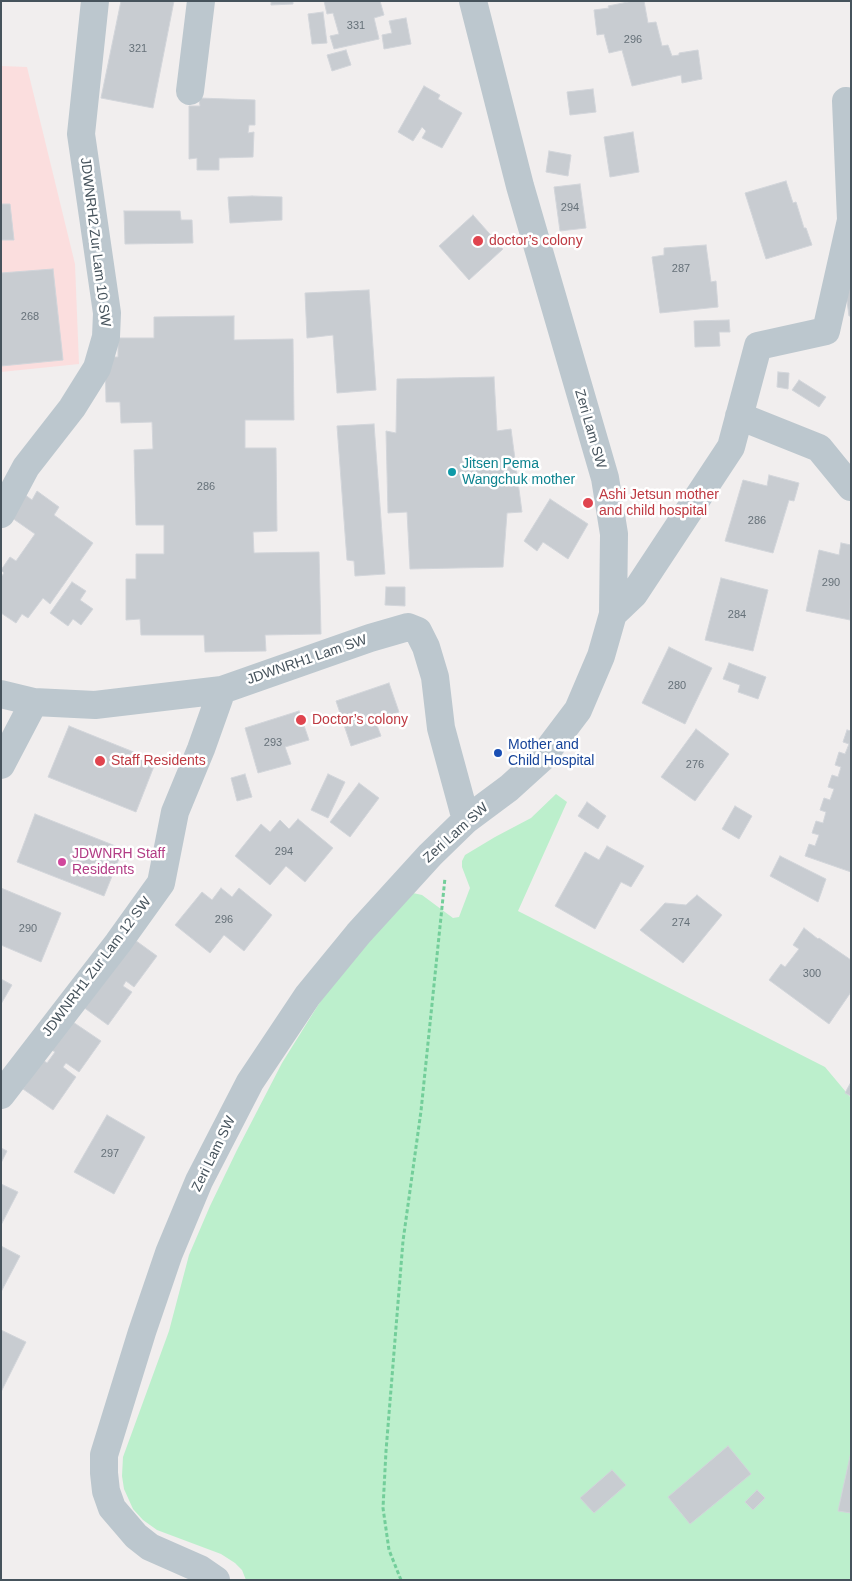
<!DOCTYPE html>
<html>
<head>
<meta charset="utf-8">
<style>
	body { margin:0 }
	#map { position:relative; width:852px; height:1581px; overflow:hidden; background:#f1eeee; font-family:Helvetica,sans-serif }
	canvas { display:block }
	.frame { position:absolute; inset:0; border:2px solid #46535c; pointer-events:none }
</style>
</head>
<body>
<div id="map">
<canvas width="852" height="1581"></canvas>
<div class="frame"></div>
</div>
<script>
const context = document.querySelector('canvas').getContext('2d');
context.lineJoin = 'round';
function fillPath(path, color) { context.fillStyle = color; context.fill(path, 'evenodd'); }
const poly = rows => new Path2D(rows.map(r => 'M' + r).join(''));
function strokePath(path, color, width, dash) { context.strokeStyle = color; context.lineWidth = width; context.lineCap = dash ? 'butt' : 'round'; context.setLineDash(dash || []); context.stroke(path); }
function drawText(font, color, halo, rows, align = 'center') {
  context.font = font + ' Helvetica,sans-serif'; context.lineWidth = 5; context.setLineDash([]); context.textBaseline = 'middle'; context.strokeStyle = halo; context.fillStyle = color; for (const [text, x, y, turn = 0] of rows) {
    context.save(); context.translate(x, y); context.rotate((+turn || 0) * Math.PI / 180); context.textAlign = isNaN(turn) ? turn : align; if (halo) context.strokeText(text, 0, 0); context.fillText(text, 0, 0); context.restore();
  }
}
fillPath(poly([
	[1,66,27,67,75,264,79,364,1,372]
]), '#fbdede');
fillPath(poly([
	[556,794,567,802,518,911,825,1067,851,1098,851,1580,246,1580,242,1570,235,1563,221,1554,157,1530,143,1520,133,1509,124,1489,122,1476,123,1457,169,1331,189,1255,210,1206,237,1150,282,1063,320,1002,344,969,413,893,422,895,453,918,459,917,470,888,462,867,462,861,465,855,495,837,531,818]
]), '#bcefcc');
const building = poly([
	[121,1,174,1,153,108,101,98,121,1],
	[271,1,293,1,293,4,271,5,271,1],
	[324,1,380,1,384,15,374,18,379,39,334,49,330,36,339,34,333,13,327,14,324,1],
	[633,1,644,1,648,23,656,22,662,46,668,45,672,56,679,55,679,53,698,50,702,79,682,83,681,75,632,86,622,50,609,53,604,34,597,35,594,10,609,8,608,6,633,1],
	[323,12,327,43,312,44,308,14,323,12],
	[406,18,411,44,384,49,382,35,392,33,389,21,406,18],
	[346,50,351,65,332,71,327,55,346,50],
	[424,86,440,95,438,99,462,113,442,148,422,138,426,131,422,127,413,141,398,132,424,86],
	[593,89,596,112,570,115,567,92,593,89],
	[199,98,255,100,255,125,249,125,248,133,254,132,253,157,219,158,219,170,197,170,197,158,189,159,189,106,200,106,199,98],
	[633,132,639,172,610,177,604,137,633,132],
	[549,151,571,155,568,176,546,172,549,151],
	[786,181,793,203,796,202,804,228,806,228,812,245,766,259,745,193,786,181],
	[580,184,586,228,560,231,554,187,580,184],
	[252,196,282,197,282,220,230,223,228,197,252,196],
	[1,204,10,204,14,240,1,240,1,204],
	[124,211,180,211,181,220,192,220,193,243,125,244,124,211],
	[473,215,503,249,469,280,439,246,473,215],
	[706,245,711,282,716,281,718,307,660,313,652,257,664,255,664,248,706,245],
	[53,269,63,360,1,366,1,273,53,269],
	[851,270,851,316,849,316,843,271,851,270],
	[369,290,376,390,337,393,333,335,307,338,305,293,369,290],
	[234,316,234,340,293,339,294,420,245,420,245,448,276,448,277,531,253,532,254,553,319,552,321,634,265,635,266,651,205,652,204,635,141,635,140,619,126,620,126,579,136,579,136,554,164,554,164,525,136,525,134,450,153,449,152,422,121,423,120,402,106,402,105,357,118,357,118,338,154,338,154,317,234,316],
	[729,320,730,332,719,332,720,346,695,347,694,321,729,320],
	[778,372,789,373,788,389,777,387,778,372],
	[494,377,497,431,511,429,522,512,507,513,503,567,410,569,407,512,388,513,386,431,396,433,397,379,494,377],
	[799,380,826,397,819,407,792,390,799,380],
	[374,424,385,574,355,576,354,561,347,560,337,426,374,424],
	[769,475,799,483,794,501,789,500,773,553,725,541,743,480,767,486,769,475],
	[20,491,32,500,37,491,59,507,54,515,93,543,50,604,43,598,28,618,22,614,16,623,1,613,1,577,4,573,1,570,10,557,16,561,35,534,5,513,20,491],
	[550,499,588,524,568,559,543,542,537,551,524,541,550,499],
	[841,543,851,545,850,620,806,611,819,550,839,555,841,543],
	[721,578,768,590,753,651,705,640,721,578],
	[72,582,86,591,80,600,93,609,81,625,73,619,68,626,50,613,72,582],
	[386,587,405,587,405,606,385,605,386,587],
	[669,647,712,668,685,724,642,703,669,647],
	[729,663,766,677,758,699,738,692,740,685,723,679,729,663],
	[389,683,399,712,375,720,381,736,351,746,336,701,389,683],
	[299,711,309,740,285,747,291,764,258,773,245,728,299,711],
	[69,726,156,761,136,812,48,777,69,726],
	[696,729,729,754,695,801,661,777,696,729],
	[847,730,851,731,851,872,805,856,809,844,815,846,819,835,812,833,816,821,823,823,826,812,820,810,824,798,830,800,834,789,828,787,832,775,838,777,841,767,835,765,839,752,845,754,849,744,843,742,847,730],
	[245,774,252,797,237,801,231,778,245,774],
	[328,774,345,782,328,818,311,810,328,774],
	[359,783,379,798,350,837,330,822,359,783],
	[587,802,606,816,598,829,578,816,587,802],
	[735,806,752,816,739,839,722,829,735,806],
	[35,814,123,849,104,896,17,862,35,814],
	[298,819,333,848,305,882,286,866,270,885,235,856,261,824,270,832,280,820,289,829,298,819],
	[607,846,644,866,631,887,621,882,595,929,555,906,585,852,599,860,607,846],
	[780,856,826,879,818,902,770,876,780,856],
	[1,888,61,913,41,962,1,945,1,888],
	[221,888,232,897,239,888,272,915,244,951,224,935,210,953,175,925,202,892,212,900,221,888],
	[697,895,722,915,683,963,640,930,665,903,686,905,697,895],
	[804,928,818,939,819,938,851,960,851,992,829,1024,769,980,781,964,785,967,799,949,793,945,804,928],
	[128,935,157,956,134,987,126,981,123,986,132,992,108,1025,79,1004,128,935],
	[1,979,12,985,1,1004,1,979],
	[70,1020,101,1041,79,1072,66,1063,63,1067,76,1077,53,1110,23,1089,43,1060,47,1063,55,1052,50,1049,70,1020],
	[851,1082,851,1096,845,1093,851,1082],
	[107,1115,145,1137,114,1194,74,1172,107,1115],
	[1,1148,7,1151,1,1163,1,1148],
	[1,1184,18,1192,1,1225,1,1184],
	[1,1246,20,1256,1,1292,1,1246],
	[1,1330,26,1342,1,1392,1,1330],
	[728,1446,751,1474,690,1524,668,1497,728,1446],
	[851,1452,851,1513,838,1511,851,1452],
	[612,1470,626,1485,594,1513,580,1498,612,1470],
	[757,1490,765,1498,753,1510,745,1502,757,1490]
]);
fillPath(building, '#c8ccd1');
strokePath(building, '#d2d5da', 1);
strokePath(poly([
	[401,1580,389,1550,383,1508,386,1451,403,1241,421,1111,445,878]
]), '#73ce9a', 3, [4, 2.5]);
strokePath(poly([
	[190,91,201,1],
	[739,416,819,448,851,487],
	[1,514,26,467,72,408,97,368,106,337,107,313,81,134,95,1],
	[613,614,634,594,731,447,758,346,826,331,851,220,846,101],
	[1,694,34,702,95,705,222,690,370,638,408,627,418,631,426,647,435,677,441,728,466,820],
	[1,765,34,702],
	[1,1095,118,943,161,883,175,812,201,749,222,690],
	[216,1580,200,1569,150,1547,136,1536,112,1508,106,1491,104,1473,104,1455,142,1332,169,1253,199,1181,250,1082,308,995,358,934,430,855,466,820,509,788,541,759,578,710,601,656,613,614,614,534,605,478,520,186,473,1]
]), '#bcc7ce', 28);
for (const [x, y, r, color] of [
	[478,241,6,"#e0444e"],
	[452,472,5,"#0f9aa8"],
	[588,503,6,"#e0444e"],
	[301,720,6,"#e0444e"],
	[498,753,5,"#1a4fb4"],
	[100,761,6,"#e0444e"],
	[62,862,5,"#d1479c"]
]) { const dot = new Path2D(); dot.arc(x, y, r, 0, 2 * Math.PI); context.fillStyle = color; context.fill(dot); strokePath(dot, '#fff', 2); }
drawText('11px', '#667179', null, [
	["331",356,26],
	["296",633,40],
	["321",138,49],
	["294",570,208],
	["287",681,269],
	["268",30,317],
	["286",206,487],
	["286",757,521],
	["290",831,583],
	["284",737,615],
	["280",677,686],
	["293",273,743],
	["276",695,765],
	["294",284,852],
	["296",224,920],
	["274",681,923],
	["290",28,929],
	["300",812,974],
	["297",110,1154]
]);
drawText('14px', '#be3a42', '#fff', [
	["doctor’s colony",489,241],
	["Ashi Jetsun mother",599,495],
	["and child hospital",599,511],
	["Doctor’s colony",312,720],
	["Staff Residents",111,761]
], 'left');
drawText('14px', '#46535c', '#fff', [
	["JDWNRH2 Zur Lam 10 SW",95,242,83],
	["Zeri Lam SW",590,429,74],
	["JDWNRH1 Lam SW",307,660,-19],
	["Zeri Lam SW",456,833,-42],
	["JDWNRH1 Zur Lam 12 SW",97,967,-53],
	["Zeri Lam SW",214,1154,-64]
]);
drawText('14px', '#0d838f', '#fff', [
	["Jitsen Pema",462,464],
	["Wangchuk mother",462,480]
], 'left');
drawText('14px', '#164399', '#fff', [
	["Mother and",508,745],
	["Child Hospital",508,761]
], 'left');
drawText('14px', '#b23c85', '#fff', [
	["JDWNRH Staff",72,854],
	["Residents",72,870]
], 'left');
</script>
</body>
</html>
